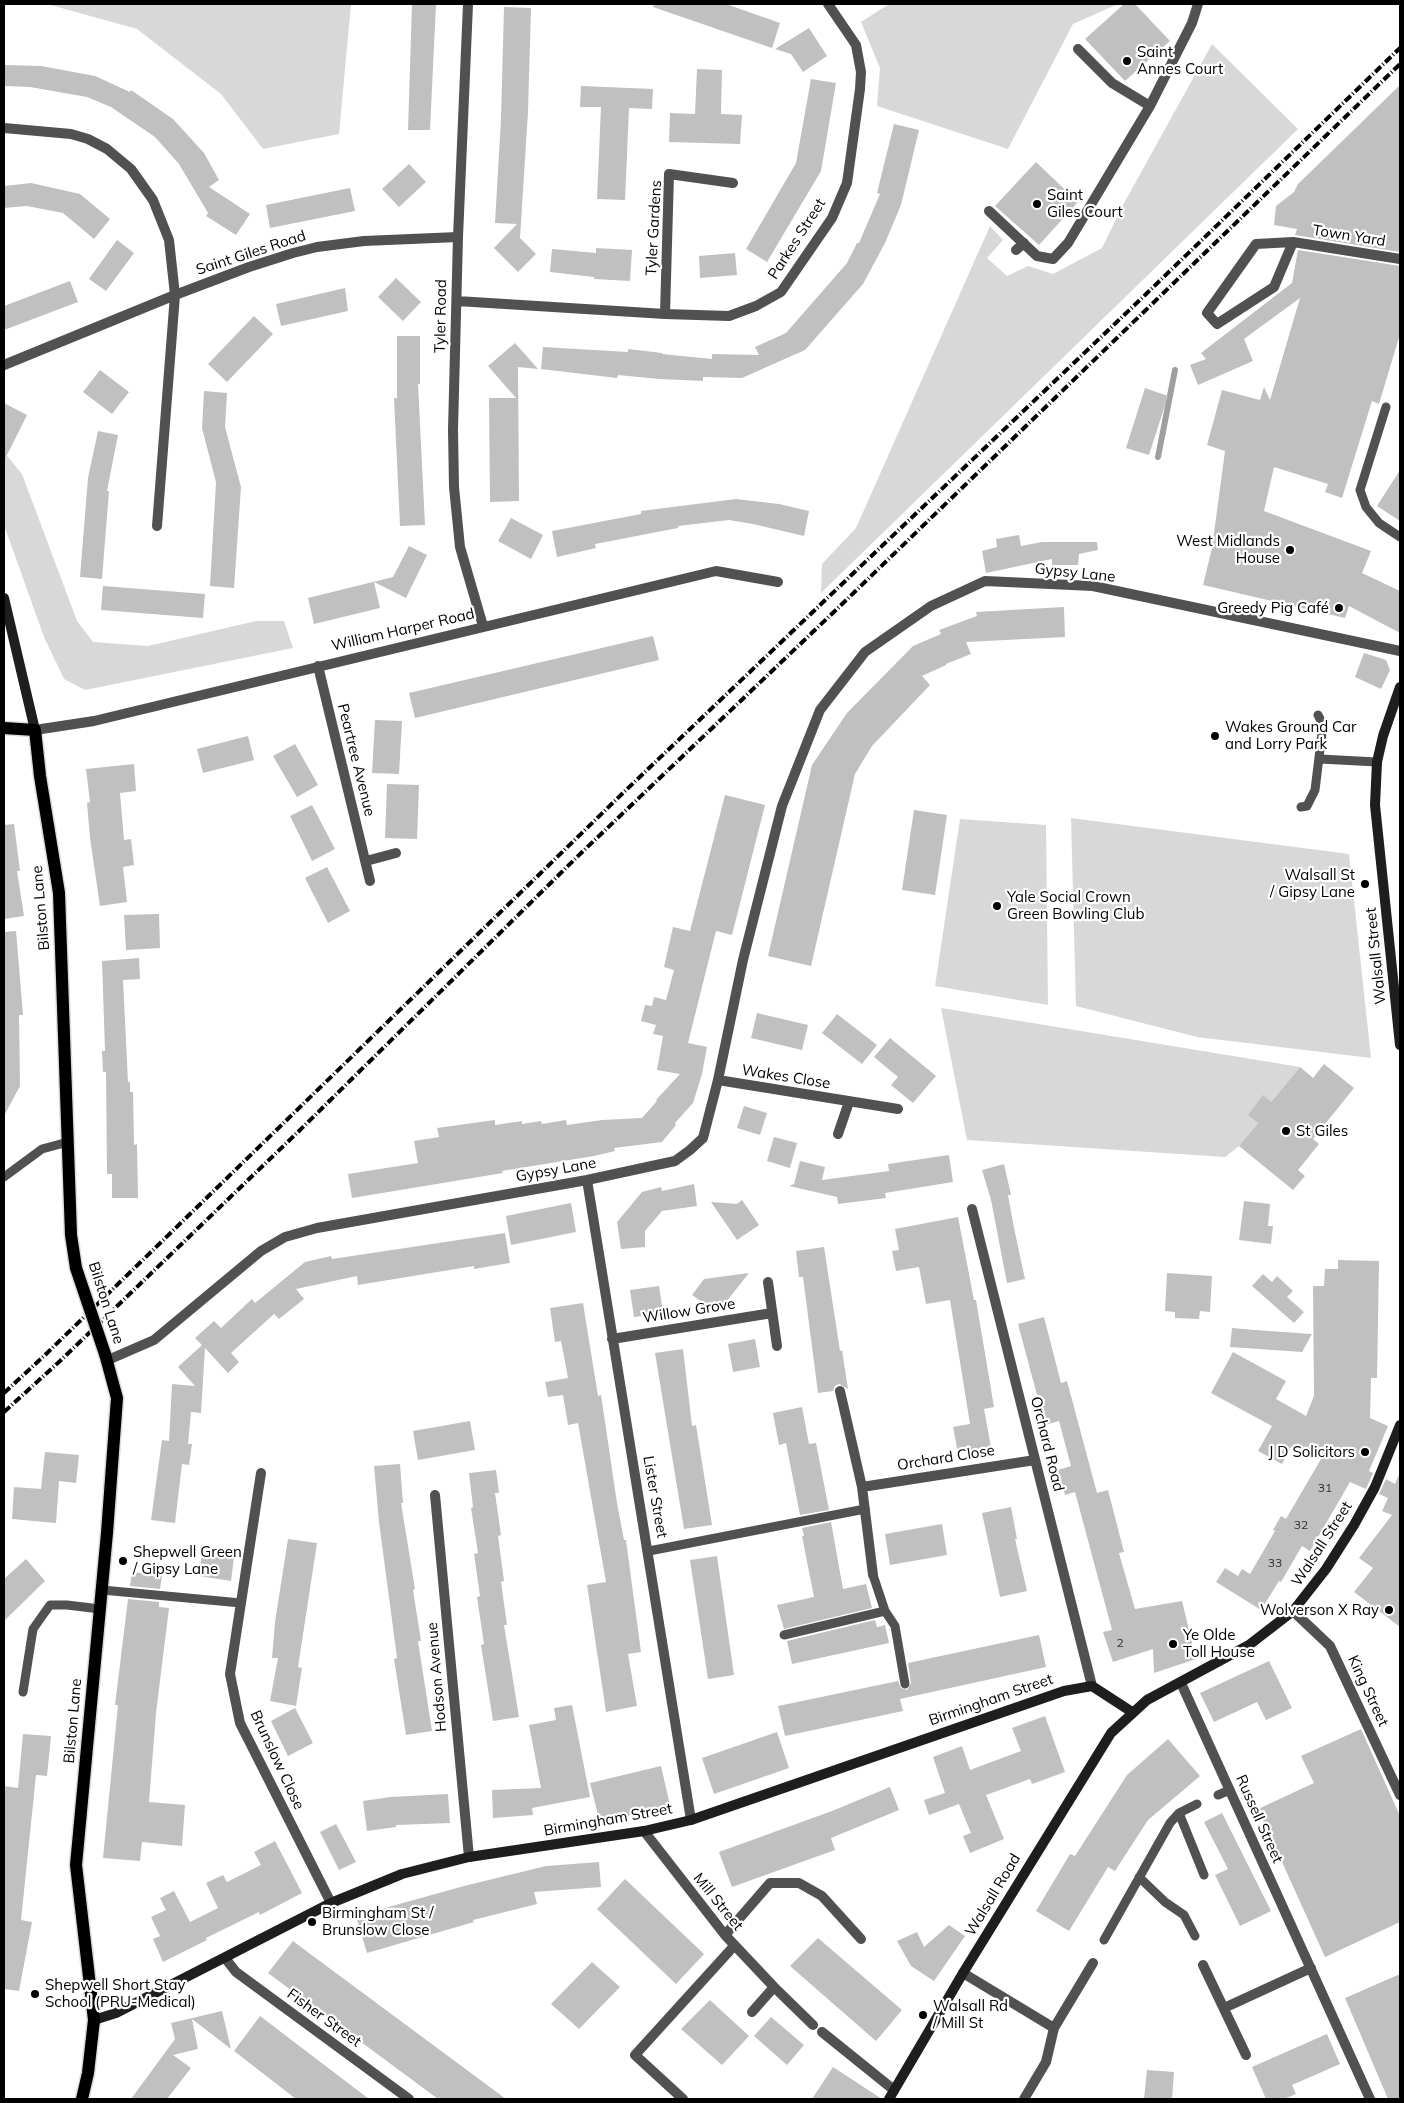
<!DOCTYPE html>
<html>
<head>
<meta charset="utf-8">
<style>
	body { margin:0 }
	#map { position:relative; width:1404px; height:2103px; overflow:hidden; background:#fff; font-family:Mulish,sans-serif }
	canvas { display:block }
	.frame { position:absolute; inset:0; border:5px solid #000; pointer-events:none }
</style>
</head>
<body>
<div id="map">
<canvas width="1404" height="2103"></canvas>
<div class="frame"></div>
</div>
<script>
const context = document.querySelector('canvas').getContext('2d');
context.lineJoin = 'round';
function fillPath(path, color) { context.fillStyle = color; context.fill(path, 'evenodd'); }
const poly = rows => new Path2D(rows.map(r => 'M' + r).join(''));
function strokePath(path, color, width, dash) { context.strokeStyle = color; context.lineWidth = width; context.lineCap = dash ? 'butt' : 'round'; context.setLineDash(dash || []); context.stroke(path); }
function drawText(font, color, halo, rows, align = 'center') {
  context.font = font + ' Mulish,sans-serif'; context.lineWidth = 4.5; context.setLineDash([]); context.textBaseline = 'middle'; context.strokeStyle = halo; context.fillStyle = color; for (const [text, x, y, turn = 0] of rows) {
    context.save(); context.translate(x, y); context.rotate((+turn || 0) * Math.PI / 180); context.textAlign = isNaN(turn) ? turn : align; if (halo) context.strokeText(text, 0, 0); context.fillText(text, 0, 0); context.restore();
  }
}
fillPath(poly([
	[47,4,351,4,339,134,263,149,221,94,137,29],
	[889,4,1118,4,1073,24,1008,149,877,106,880,68,861,22],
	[1212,44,1298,129,821,593,822,564,856,528,990,226,1003,240,987,258,1007,276,1028,266,1053,274,1102,248,1123,205],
	[4,452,22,474,77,621,93,642,148,646,256,621,284,621,293,648,85,690,64,679,44,637,4,525],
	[1071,818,1349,854,1371,1058,1197,1037,1076,1006],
	[960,819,1046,825,1048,1005,935,986],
	[941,1008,1300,1067,1271,1102,1258,1123,1239,1146,1225,1157,967,1140]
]), '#d8d8d8');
strokePath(poly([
	[1158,457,1175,370]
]), '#9f9f9f', 6);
fillPath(poly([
	[412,4,436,4,430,130,408,130],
	[654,4,726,4,780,23,772,48,653,7],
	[1124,4,1135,4,1170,41,1125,81,1085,39],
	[504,7,531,8,528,112,520,238,536,254,518,272,494,248,517,224,495,223,501,119],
	[809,28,827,56,803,72,791,54,775,49],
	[4,65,41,66,95,76,130,92,131,90,173,119,204,153,219,180,209,187,250,214,236,235,206,216,208,213,179,164,155,137,111,107,87,97,30,87,4,86],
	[697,69,722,70,721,114,742,115,740,144,669,142,670,113,695,114],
	[811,79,836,83,821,171,767,262,746,249,796,163],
	[1400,85,1400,252,1295,235,1297,229,1274,225,1276,206,1294,192,1298,184],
	[581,86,653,89,652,109,629,108,625,200,597,199,601,107,580,107],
	[894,124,919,130,901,205,885,243,863,284,805,350,742,378,703,377,703,381,659,379,618,375,617,378,541,369,543,347,628,352,628,349,662,353,662,354,712,359,712,354,759,355,755,347,786,333,847,263,857,243,859,243,880,194,877,193],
	[1036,162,1078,202,1039,245,995,206],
	[409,164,426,182,399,207,382,189],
	[31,183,80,194,110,219,94,239,63,213,27,206,4,208,4,186],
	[350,188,355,211,270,228,266,205],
	[117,240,134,253,106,291,89,279],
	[596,248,632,250,630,281,594,279,594,277,550,272,552,249,596,253],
	[1298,250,1400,266,1400,334,1379,404,1372,401,1342,498,1325,492,1328,484,1274,467,1264,511,1371,551,1362,573,1400,591,1400,633,1349,606,1345,618,1203,585,1212,548,1225,451,1207,445,1222,390,1260,400,1264,387,1270,400,1300,298,1244,339,1253,361,1198,385,1190,365,1206,359,1201,353,1292,283],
	[735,253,737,275,700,278,699,256],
	[396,278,421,302,403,321,378,297],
	[70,281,78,302,4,330,4,306],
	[345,288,348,311,281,326,276,304],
	[254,316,273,334,227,382,208,364],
	[397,336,420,336,420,384,418,384,425,525,400,526,394,398,397,398],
	[515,343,538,369,518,367,519,501,490,502,489,398,516,398,488,366],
	[100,370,129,392,112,414,83,392],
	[1145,388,1168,396,1149,455,1126,448],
	[204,391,227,393,225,427,241,487,234,588,210,586,216,482,202,428],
	[4,403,27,415,4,461],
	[98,431,118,435,107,491,109,491,102,579,80,577,88,478],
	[1400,470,1400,521,1377,506],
	[736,499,779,504,809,511,804,536,753,524,729,520,678,526,678,528,595,544,596,548,557,557,552,531,641,514,641,511],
	[511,518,543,535,531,559,498,541],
	[1019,535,1021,546,1042,542,1097,542,1098,550,1079,554,1078,565,1052,565,1052,559,986,573,982,551,997,547,996,539],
	[409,546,427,555,406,598,374,582,380,608,314,624,308,598,393,577],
	[103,586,205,594,203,618,101,610],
	[1064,607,1065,637,966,642,971,654,946,664,946,665,922,676,930,685,872,746,855,774,811,966,768,956,812,765,847,713,913,646,941,634,939,630,977,616,976,612],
	[653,636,659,660,415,718,409,693],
	[1364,653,1386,660,1390,670,1381,689,1355,677],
	[375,720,402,721,399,774,372,773],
	[248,736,254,760,203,773,197,749],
	[295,744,318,785,297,797,273,756],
	[134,764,136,791,120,793,124,840,131,839,134,865,123,867,127,902,100,906,90,838,87,803,90,802,86,769],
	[387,784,419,785,417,839,385,838],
	[725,795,765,805,732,935,716,931,688,1043,707,1047,702,1074,693,1103,675,1123,676,1125,662,1142,614,1148,615,1151,594,1156,502,1171,503,1173,352,1198,348,1174,418,1163,414,1141,439,1137,437,1128,495,1120,495,1125,522,1121,522,1124,541,1121,542,1124,566,1120,567,1125,602,1120,642,1118,657,1101,656,1100,680,1074,657,1070,663,1036,653,1034,656,1025,641,1021,645,1005,652,1006,654,997,666,1000,674,970,664,967,673,927,690,931],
	[312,805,335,849,312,861,290,816],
	[914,810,947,815,935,895,902,890],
	[14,824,20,871,17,871,24,916,4,919,4,825],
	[327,867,350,911,328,923,305,878],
	[159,914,160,948,126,950,124,915],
	[16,931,23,1015,19,1015,20,1086,4,1116,4,932],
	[139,958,140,979,123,980,128,1082,130,1082,130,1092,133,1092,134,1145,137,1144,138,1198,112,1198,112,1174,107,1174,106,1072,103,1072,102,1051,105,1051,102,961],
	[757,1013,808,1025,802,1050,751,1038],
	[837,1014,877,1045,862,1064,822,1033],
	[890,1038,936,1076,913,1103,891,1085,898,1077,874,1057],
	[1324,1064,1354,1088,1313,1139,1319,1144,1298,1170,1305,1176,1293,1190,1239,1146,1258,1123,1248,1115,1263,1095,1271,1102,1300,1067,1313,1078],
	[744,1106,767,1113,760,1135,737,1128],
	[774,1137,797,1143,790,1168,767,1161],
	[949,1155,953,1182,885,1193,886,1198,838,1204,837,1197,789,1186,794,1184,800,1161,825,1167,822,1180,889,1171,888,1164],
	[1004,1164,1011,1195,1008,1195,1014,1228,1025,1279,1007,1283,991,1200,982,1170],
	[694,1184,697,1206,662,1211,645,1231,645,1247,621,1249,617,1222,642,1192,661,1187,662,1191],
	[742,1200,759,1225,737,1240,711,1202,737,1204],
	[1244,1201,1270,1204,1268,1226,1273,1226,1271,1244,1239,1240],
	[571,1203,576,1232,511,1245,506,1216],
	[958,1217,974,1300,976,1300,994,1407,984,1409,991,1447,958,1453,953,1427,970,1424,950,1300,926,1304,919,1267,896,1271,892,1251,899,1250,895,1229],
	[505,1233,510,1263,474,1269,474,1266,358,1285,357,1276,296,1289,304,1299,279,1319,274,1314,231,1353,239,1362,228,1373,205,1348,201,1413,191,1412,188,1444,192,1444,189,1465,182,1464,175,1523,151,1520,162,1440,169,1441,172,1384,195,1386,178,1367,202,1345,195,1338,214,1321,221,1328,252,1299,255,1303,305,1262,331,1256,332,1259],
	[824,1247,840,1351,842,1350,848,1389,839,1384,835,1386,833,1391,818,1393,803,1277,799,1277,796,1251],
	[1338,1260,1379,1261,1377,1378,1371,1378,1370,1418,1388,1426,1369,1471,1373,1473,1366,1489,1350,1482,1310,1551,1302,1546,1281,1582,1279,1581,1261,1610,1216,1582,1225,1568,1238,1576,1242,1569,1250,1574,1275,1531,1273,1530,1281,1516,1286,1519,1321,1459,1291,1447,1282,1464,1258,1451,1272,1426,1211,1393,1233,1352,1286,1381,1276,1399,1306,1416,1314,1396,1313,1286,1324,1286,1325,1269,1338,1269],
	[749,1273,722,1307,714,1301,709,1307,692,1295,704,1279],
	[1167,1273,1212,1276,1210,1312,1200,1311,1199,1319,1175,1318,1175,1312,1165,1311],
	[1263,1274,1272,1282,1277,1276,1293,1291,1287,1297,1304,1312,1294,1323,1252,1286],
	[659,1286,663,1313,634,1317,630,1290],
	[583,1303,598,1396,601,1395,617,1503,624,1540,626,1540,641,1652,628,1654,637,1706,606,1712,587,1585,606,1582,578,1423,568,1425,563,1395,548,1397,545,1382,568,1378,561,1341,555,1342,550,1308],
	[1044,1317,1061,1383,1067,1381,1097,1493,1108,1490,1124,1552,1119,1553,1135,1609,1182,1601,1196,1659,1154,1673,1153,1649,1113,1662,1103,1632,1112,1630,1075,1492,1065,1495,1058,1470,1071,1466,1059,1421,1045,1425,1018,1324],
	[1232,1328,1255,1330,1312,1334,1302,1352,1230,1347],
	[755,1339,760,1367,733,1372,728,1344],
	[683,1349,692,1426,696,1425,712,1525,684,1529,655,1353],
	[802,1407,809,1444,816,1443,829,1510,800,1515,786,1443,779,1445,773,1413],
	[470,1421,475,1450,418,1460,413,1431],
	[45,1452,79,1455,76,1483,59,1481,56,1523,12,1519,14,1487,41,1489],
	[400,1464,403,1503,401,1503,415,1589,413,1590,421,1641,418,1641,432,1731,406,1735,394,1659,397,1658,379,1522,374,1466],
	[496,1470,499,1493,495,1493,501,1535,498,1536,504,1581,501,1582,507,1625,504,1625,519,1717,493,1721,481,1645,484,1644,477,1597,480,1596,474,1554,478,1553,471,1508,473,1507,469,1473],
	[1400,1472,1400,1627,1354,1592,1373,1568,1359,1558,1392,1515,1382,1511,1388,1498,1379,1494,1386,1479,1395,1484],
	[1011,1507,1017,1539,1015,1539,1027,1591,1000,1597,982,1513],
	[831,1522,843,1589,866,1584,872,1608,784,1629,777,1605,814,1597,802,1536,804,1536,802,1528],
	[942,1524,947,1555,890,1565,885,1534],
	[288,1539,317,1543,298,1667,302,1668,296,1706,270,1701,278,1658,272,1658,275,1622],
	[202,1552,234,1557,231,1581,199,1576],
	[717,1556,734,1675,708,1679,690,1560],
	[26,1559,45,1581,4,1621,4,1579],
	[132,1572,162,1575,160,1589,130,1586],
	[128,1599,159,1602,159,1607,169,1608,156,1713,149,1802,185,1805,182,1846,142,1842,140,1861,103,1858,118,1705,115,1705],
	[875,1620,877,1627,885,1625,889,1643,792,1664,787,1641],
	[1039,1635,1046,1667,900,1699,903,1711,785,1736,778,1706,898,1681,901,1688,907,1690,911,1683,908,1663],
	[1269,1661,1292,1708,1266,1720,1257,1702,1214,1722,1200,1693],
	[572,1705,590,1797,532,1808,533,1815,493,1818,492,1790,541,1788,529,1725,556,1720,554,1708],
	[295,1708,313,1743,288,1756,271,1721],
	[1045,1716,1065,1772,1032,1784,1030,1779,986,1795,1004,1839,970,1853,963,1836,971,1833,959,1804,929,1815,924,1800,945,1793,933,1757,962,1746,970,1770,1021,1751,1012,1728],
	[1361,1729,1400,1816,1400,1922,1325,1957,1258,1809,1314,1783,1301,1756],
	[777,1732,789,1768,714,1794,702,1758],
	[23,1734,51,1736,47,1776,36,1775,21,1920,32,1922,19,1991,4,1989,4,1786,18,1788],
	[1168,1739,1200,1776,1148,1820,1115,1871,1108,1867,1069,1931,1036,1911,1070,1854,1075,1856,1127,1775],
	[661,1766,670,1805,600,1823,590,1783],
	[890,1787,899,1810,831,1838,835,1850,732,1887,719,1852,832,1811],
	[448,1794,450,1823,396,1825,396,1827,367,1831,363,1801,390,1797],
	[1222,1813,1271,1911,1240,1926,1215,1875,1228,1869,1204,1822],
	[336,1824,356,1862,339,1870,320,1832],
	[275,1841,302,1893,260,1915,259,1912,206,1938,207,1940,163,1962,153,1939,160,1936,151,1917,166,1910,160,1898,174,1891,190,1922,218,1908,206,1883,223,1875,227,1882,261,1865,254,1852],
	[599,1862,601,1887,534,1892,537,1904,473,1920,474,1922,367,1953,356,1916,464,1886,546,1866],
	[625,1879,704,1954,676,1984,597,1909],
	[949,1925,965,1936,934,1981,911,1966,897,1941,917,1932,924,1947],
	[818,1938,902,2010,876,2041,790,1966],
	[293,1941,313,1956,506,2099,438,2099,268,1973],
	[592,1962,620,1987,579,2029,551,2004],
	[1400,1974,1400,2099,1388,2099,1345,1998],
	[710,2000,749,2036,722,2065,681,2029],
	[222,2011,231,2049,192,2019,198,2049,173,2055,191,2068,167,2099,131,2099,175,2039,171,2023],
	[260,2016,369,2099,296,2099,234,2051],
	[771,2017,804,2045,787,2065,754,2036],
	[1327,2034,1340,2064,1292,2085,1296,2094,1284,2099,1266,2099,1252,2067],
	[833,2067,882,2099,812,2099],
	[1147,2070,1174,2072,1172,2099,1144,2099]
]), '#c0c0c0');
const primary = poly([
	[4,728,35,730,40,776,59,893,71,1235,76,1268],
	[82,2099,88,2073,94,2020,76,1865,107,1533,117,1398,105,1354]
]);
strokePath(primary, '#dbdbdb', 15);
strokePath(poly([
	[1386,407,1360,490,1366,507,1379,523,1400,537],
	[1320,759,1377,762],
	[1301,807,1307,806,1315,790,1323,725,1318,715],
	[4,1177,42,1149,68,1142],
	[649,1551,865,1509],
	[873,1575,885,1611,895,1626,905,1684],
	[102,1590,241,1603],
	[784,1635,885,1611],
	[23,1692,33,1629,50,1605,67,1605,100,1609],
	[1218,1795,1230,1790],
	[1179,1813,1204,1875],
	[1139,1877,1165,1902,1184,1915,1195,1936],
	[1104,1940,1170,1823,1179,1813,1197,1804]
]), '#515151', 9);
strokePath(poly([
	[468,4,458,237,453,430,454,487,460,547,483,626],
	[1078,49,1112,83,1150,106],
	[4,128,71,134,88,139,107,149,131,169,153,200,169,240,175,295,157,526],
	[989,211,1037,256,1053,259,1068,243,1150,106,1192,23,1198,4],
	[1293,242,1274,287,1217,324,1207,313,1256,244,1293,242,1400,259],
	[1016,250,1024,243],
	[457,301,665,314,729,316,756,306,781,292,832,218,847,183,860,89,861,72,856,45,828,4],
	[665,314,669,174,733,183],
	[4,365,175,295,249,267,293,253,317,247,364,241,458,237],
	[318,666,370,881],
	[35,730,94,721,716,571,778,582],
	[366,861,396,853],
	[718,1080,898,1109],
	[838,1134,849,1102],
	[587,1180,691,1820],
	[972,1209,1092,1686],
	[768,1282,777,1346],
	[612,1339,772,1313],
	[108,1360,154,1340,261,1251,285,1237,317,1228,587,1180,675,1161,690,1150,703,1138,718,1080,743,960,782,806,820,710,865,652,931,606,985,581,1093,586,1400,651],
	[840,1391,862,1487,873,1575],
	[261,1473,230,1674,240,1723,331,1903],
	[862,1487,1035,1460],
	[435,1495,469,1857],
	[1293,1611,1330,1646,1400,1795],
	[1181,1683,1370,2099],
	[644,1831,725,1935,774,1987,813,2025],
	[725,1935,770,1883,799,1883,822,1896,861,1939],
	[225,1958,236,1972,409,2099],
	[1203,1965,1246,2055],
	[963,1973,1054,2028],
	[1224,2008,1311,1968],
	[752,2012,774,1987],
	[822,2032,894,2090],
	[683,2099,635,2055,734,1946],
	[1024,2099,1046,2062,1054,2028,1093,1963]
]), '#515151', 10);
strokePath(poly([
	[4,598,35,730],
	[1400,687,1383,736,1377,762,1375,805,1400,1045],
	[94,2020,116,2013,331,1903,402,1874,469,1857,644,1831,691,1820,1064,1691,1092,1686,1132,1712],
	[889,2099,963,1973,1111,1733,1147,1700,1249,1645,1293,1611,1326,1569,1354,1525,1375,1487,1400,1425]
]), '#1e1e1e', 10);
strokePath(primary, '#000', 12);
strokePath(poly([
	[4,1393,44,1356,624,792,1143,297,1400,48],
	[4,1412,60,1361,299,1131,577,857,838,608,1400,64]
]), '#000', 4, [8, 2.5, 1, 2.5]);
const primaryBridge = poly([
	[76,1268,105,1354]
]);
strokePath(primaryBridge, '#dbdbdb', 15, []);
strokePath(primaryBridge, '#000', 12);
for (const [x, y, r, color] of [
	[1127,61,5,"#000"],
	[1037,204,5,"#000"],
	[1290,550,5,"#000"],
	[1339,608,5,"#000"],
	[1215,736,5,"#000"],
	[1365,884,5,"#000"],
	[997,906,5,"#000"],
	[1286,1131,5,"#000"],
	[1365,1452,5,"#000"],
	[123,1561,5,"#000"],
	[1389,1610,5,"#000"],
	[1173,1644,5,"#000"],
	[312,1922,5,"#000"],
	[35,1994,5,"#000"],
	[923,2015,5,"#000"]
]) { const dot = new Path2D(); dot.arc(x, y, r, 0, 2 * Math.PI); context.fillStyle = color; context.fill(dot); strokePath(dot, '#fff', 2); }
drawText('12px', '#303030', null, [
	["31",1325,1488],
	["32",1301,1525],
	["33",1275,1563],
	["2",1120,1643]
]);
drawText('15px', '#000', '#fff', [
	["Saint",1137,52],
	["Annes Court",1137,69],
	["Saint",1047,195],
	["Giles Court",1047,212],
	["West Midlands",1280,541,"right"],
	["House",1280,558,"right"],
	["Greedy Pig Café",1329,608,"right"],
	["Wakes Ground Car",1225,727],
	["and Lorry Park",1225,744],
	["Walsall St",1355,875,"right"],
	["/ Gipsy Lane",1355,892,"right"],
	["Yale Social Crown",1007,897],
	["Green Bowling Club",1007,914],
	["St Giles",1296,1131],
	["J D Solicitors",1355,1452,"right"],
	["Shepwell Green",133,1552],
	["/ Gipsy Lane",133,1569],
	["Wolverson X Ray",1379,1610,"right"],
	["Ye Olde",1183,1635],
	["Toll House",1183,1652],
	["Birmingham St /",322,1913],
	["Brunslow Close",322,1930],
	["Shepwell Short Stay",45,1985],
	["School (PRU-Medical)",45,2002],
	["Walsall Rd",933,2006],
	["/ Mill St",933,2023]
], 'left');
drawText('15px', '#000', '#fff', [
	["Tyler Gardens",654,228,-87],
	["Town Yard",1349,236,9],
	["Parkes Street",797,239,-57],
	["Saint Giles Road",251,253,-18],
	["Tyler Road",441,316,-89],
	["Gypsy Lane",1075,573,6],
	["William Harper Road",403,630,-13],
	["Peartree Avenue",356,760,76],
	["Bilston Lane",41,908,-95],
	["Walsall Street",1376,956,-96],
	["Wakes Close",786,1077,9],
	["Gypsy Lane",556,1170,-10],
	["Bilston Lane",106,1303,72],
	["Willow Grove",689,1311,-9],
	["Orchard Road",1047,1444,76],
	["Orchard Close",946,1458,-9],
	["Lister Street",655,1497,80],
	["Walsall Street",1322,1544,-57],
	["Hodson Avenue",437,1677,-95],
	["King Street",1368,1691,65],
	["Birmingham Street",991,1700,-19],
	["Bilston Lane",73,1721,-85],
	["Brunslow Close",277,1760,65],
	["Russell Street",1259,1819,66],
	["Birmingham Street",608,1820,-10],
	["Walsall Road",993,1895,-59],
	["Mill Street",718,1902,51],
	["Fisher Street",324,2018,36]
]);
</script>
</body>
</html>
